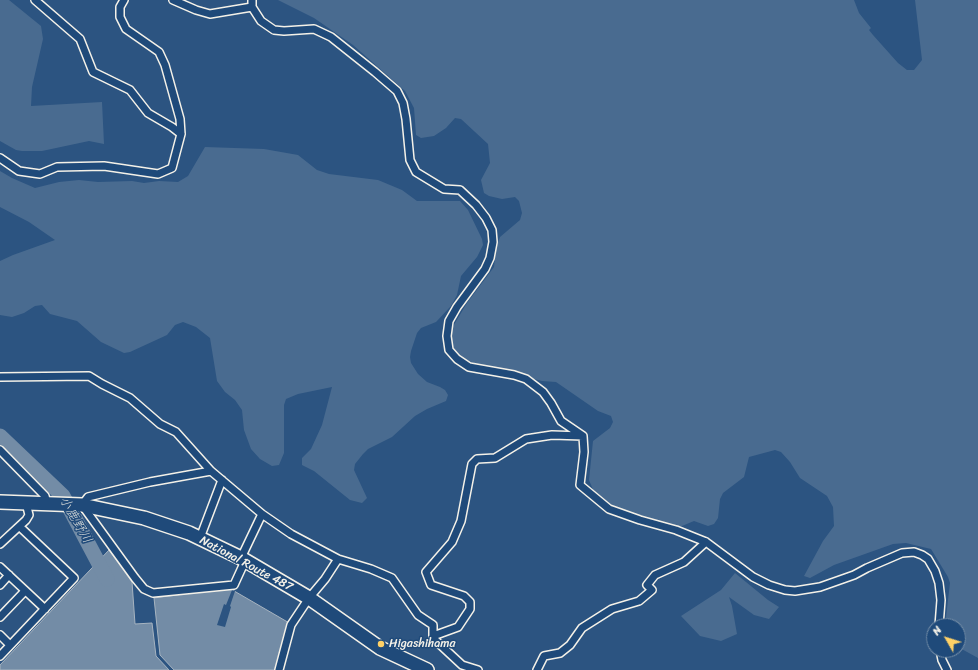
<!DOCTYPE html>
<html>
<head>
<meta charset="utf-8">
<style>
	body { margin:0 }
	#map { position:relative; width:978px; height:670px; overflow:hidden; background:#2c5481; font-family:Sriracha,sans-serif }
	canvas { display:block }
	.north { position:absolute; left:926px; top:618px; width:40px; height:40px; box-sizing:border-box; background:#1f4a7a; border:1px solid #748da6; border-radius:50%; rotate:309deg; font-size:11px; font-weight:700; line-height:16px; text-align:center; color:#f4f1e8 }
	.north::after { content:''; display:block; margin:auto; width:14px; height:18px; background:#ffd166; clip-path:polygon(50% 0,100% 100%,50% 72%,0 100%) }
</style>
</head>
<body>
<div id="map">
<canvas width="978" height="670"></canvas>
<div class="north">N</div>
</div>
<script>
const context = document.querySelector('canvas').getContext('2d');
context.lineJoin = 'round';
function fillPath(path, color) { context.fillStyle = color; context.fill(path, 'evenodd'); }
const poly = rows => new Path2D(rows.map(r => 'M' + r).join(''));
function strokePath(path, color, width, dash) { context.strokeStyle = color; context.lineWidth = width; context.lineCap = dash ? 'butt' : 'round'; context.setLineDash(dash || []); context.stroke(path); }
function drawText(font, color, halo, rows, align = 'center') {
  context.font = font + ' Sriracha,"Klee One",sans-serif'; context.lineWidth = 3; context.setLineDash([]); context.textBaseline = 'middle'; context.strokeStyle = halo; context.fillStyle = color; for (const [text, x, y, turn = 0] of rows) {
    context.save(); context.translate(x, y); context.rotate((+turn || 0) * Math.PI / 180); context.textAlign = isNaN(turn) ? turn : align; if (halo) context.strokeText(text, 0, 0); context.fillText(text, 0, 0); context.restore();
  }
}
fillPath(poly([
	[0,0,9,0,41,26,43,39,32,87,31,106,102,102,104,144,89,141,42,151,22,151,16,150,0,141],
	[278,0,854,0,859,13,871,28,869,30,873,35,898,63,907,70,914,70,922,60,915,0,978,0,978,658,958,647,958,626,949,626,946,617,950,583,948,577,931,549,906,543,893,544,834,565,810,578,804,576,823,541,834,526,833,507,827,496,800,478,790,462,781,452,775,450,749,457,744,477,723,493,720,499,718,518,714,524,708,526,694,521,682,526,669,526,608,505,594,492,589,480,593,441,610,428,613,422,611,416,598,411,556,382,542,381,482,366,464,359,459,356,447,340,449,333,467,303,494,267,496,248,500,237,520,220,522,213,519,201,515,197,502,199,489,196,484,193,481,180,490,163,488,144,461,119,455,118,446,128,434,136,421,138,416,135,414,108,405,91,353,45,314,18],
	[205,147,264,149,298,155,317,170,329,174,378,180,402,190,417,201,460,201,468,210,482,239,483,245,477,257,461,276,457,295,451,306,436,322,421,328,417,333,411,351,410,357,411,363,418,374,427,382,440,387,445,390,448,395,446,401,427,409,415,416,392,437,368,449,363,454,355,464,354,470,367,498,362,503,350,500,314,471,302,465,302,458,311,449,322,425,332,387,298,394,286,399,284,405,284,453,279,465,272,466,260,459,251,449,244,430,242,410,235,400,225,392,217,381,210,338,196,327,183,322,175,325,167,335,130,352,124,353,101,342,77,321,50,314,42,305,35,306,24,313,12,317,0,315,0,261,13,255,55,240,29,222,0,207,0,171,12,178,35,188,59,182,79,180,98,182,132,181,144,183,159,181,178,182,188,176],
	[735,573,768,600,779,607,769,619,754,615,729,597,732,606,737,634,721,641,700,636,681,616,721,590]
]), '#496b90');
const water = poly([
	[109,550,132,582,135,624,152,623,156,656,169,670,0,670,0,665,109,550],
	[229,588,291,624,278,664,275,670,174,670,160,655,154,598,229,588]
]);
fillPath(water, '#738ca6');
strokePath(water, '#a7b4c0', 1);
fillPath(poly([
	[232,590,235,591,230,606,231,607,225,627,217,625,224,604,226,605]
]), '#2c5481');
strokePath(poly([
	[0,436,63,496,107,579]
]), '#738ca6', 15);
const street = poly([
	[35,0,80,39,93,72,130,90,148,113,172,127,181,134],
	[173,0,196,10,210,14,252,7],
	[252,0,252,7,261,21,274,30,284,31,314,29,331,37,375,72,397,91,403,103,406,119,410,160,416,172,444,189,460,190,476,205,486,218,492,230,493,242,490,258,485,269,457,307,449,321,447,336,449,350,457,359,469,367,514,375,526,379,543,392,551,403,561,421,583,436,584,452,580,485,609,509,640,520,676,530,706,542,753,577,769,585,785,590,795,591,820,587,854,575,867,568,902,553,914,552,922,555,928,559,935,571,939,583,941,600,939,626],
	[0,158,19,171,40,174,57,167,104,166,158,174,172,168,181,134,180,119,165,65,159,52,126,29,120,17,120,7,124,0],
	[0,377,89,376,102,384,130,398,160,424,176,432,211,471,262,514,291,534,338,559,371,569,392,578,418,615,433,625,433,638,462,665,478,670],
	[0,450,45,496,47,503],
	[211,471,150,482,88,497,82,505,135,578,144,589,153,593,234,585,245,561],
	[200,538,222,480],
	[0,544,26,520,29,515,26,503],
	[241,558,262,514],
	[0,567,45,609],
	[0,585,9,575],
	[0,617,25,591],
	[0,635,10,645],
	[433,638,436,635,458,627,470,609,470,602,464,596,431,585,426,572,452,542,461,521,472,464,477,459,495,458,526,439,552,435,583,436],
	[940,650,942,660,947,670],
	[0,656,74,578,20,527],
	[279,670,291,625,309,598,325,579,338,559],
	[537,670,544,656,560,653,570,645,582,628,612,609,639,601,652,590,647,585,655,575,684,562,706,542]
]);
const highway = poly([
	[0,502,82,505,144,518,189,533,241,558,309,598,380,648,427,670]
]);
strokePath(street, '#f4f1e8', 10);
strokePath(highway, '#f4f1e8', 16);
strokePath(street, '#1f4a7a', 7);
strokePath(highway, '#1f4a7a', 13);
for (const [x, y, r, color] of [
	[381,644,4,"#ffd166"]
]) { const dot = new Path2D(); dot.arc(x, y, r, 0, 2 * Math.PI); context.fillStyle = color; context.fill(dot); strokePath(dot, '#1f4a7a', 1.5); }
drawText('12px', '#f4f1e8', '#1f4a7a', [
	["National Route 487",246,564,28]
]);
drawText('12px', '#f4f1e8', '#1f4a7a', [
	["Higashihama",389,644]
], 'left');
drawText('italic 13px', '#dadddb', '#1f4a7a', [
	["小鹿野川",75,520,60]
]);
</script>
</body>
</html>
